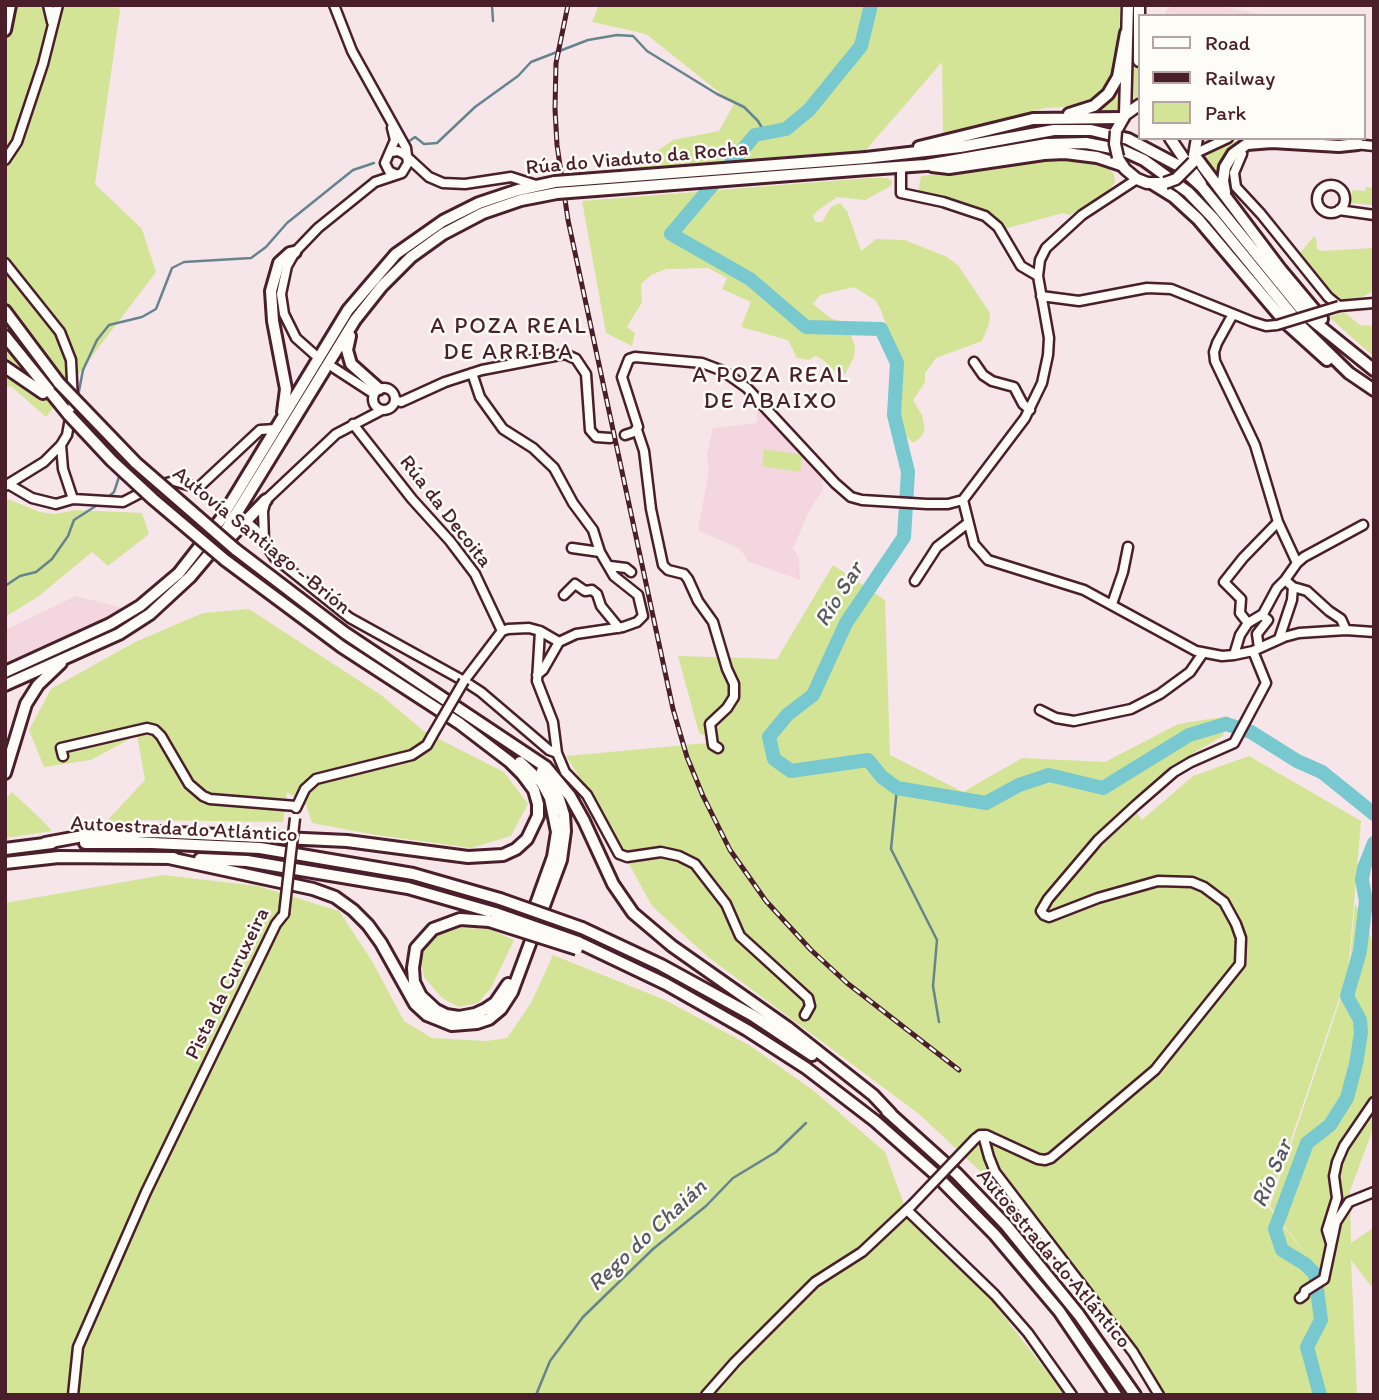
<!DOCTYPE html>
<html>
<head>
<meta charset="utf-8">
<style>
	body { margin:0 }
	#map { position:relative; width:1379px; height:1400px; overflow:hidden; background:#f7e6e9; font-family:Itim,sans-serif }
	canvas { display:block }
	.frame { position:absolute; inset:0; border:7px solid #4a1f2b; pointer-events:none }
	.legend { position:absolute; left:1138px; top:14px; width:228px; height:126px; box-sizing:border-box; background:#fdfcf7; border:2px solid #b5a4a5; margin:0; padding:9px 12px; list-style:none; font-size:21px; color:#4a1f2b }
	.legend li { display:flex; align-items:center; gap:14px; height:35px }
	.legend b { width:35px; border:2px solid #b5a4a5 }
</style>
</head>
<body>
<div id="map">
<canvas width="1379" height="1400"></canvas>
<div class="frame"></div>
<ul class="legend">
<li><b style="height:9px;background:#fdfcf7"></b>Road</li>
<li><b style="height:9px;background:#4a1f2b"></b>Railway</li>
<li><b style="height:19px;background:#d3e497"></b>Park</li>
</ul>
</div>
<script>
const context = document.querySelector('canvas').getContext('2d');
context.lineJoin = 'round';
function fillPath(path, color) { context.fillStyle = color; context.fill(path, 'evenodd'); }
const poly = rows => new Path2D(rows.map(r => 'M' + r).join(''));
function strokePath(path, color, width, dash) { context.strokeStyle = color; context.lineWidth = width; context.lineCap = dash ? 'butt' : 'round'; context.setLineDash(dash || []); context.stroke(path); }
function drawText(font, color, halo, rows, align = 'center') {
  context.font = font + ' Itim,sans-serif'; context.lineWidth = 5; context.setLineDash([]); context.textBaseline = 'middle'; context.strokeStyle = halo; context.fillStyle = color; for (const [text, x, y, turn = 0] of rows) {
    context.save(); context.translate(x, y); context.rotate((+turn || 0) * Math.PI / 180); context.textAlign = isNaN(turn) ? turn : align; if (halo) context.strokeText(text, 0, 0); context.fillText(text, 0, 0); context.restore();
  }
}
fillPath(poly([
	[1175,5,1224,7,1269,16,1164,16,1167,9],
	[757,406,822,476,823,490,808,513,793,549,799,557,800,580,749,562,740,549,698,530,709,469,707,455,713,428,757,423],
	[76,596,122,608,104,623,5,664,5,630]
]), '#f3d6df');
fillPath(poly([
	[5,5,118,5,120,11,95,184,142,229,156,272,46,417,12,387,5,386],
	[599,5,1120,5,1119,48,1111,78,1095,98,1080,106,1045,108,943,135,942,62,866,150,632,169,673,140,719,131,734,104,646,34,592,22],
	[1132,30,1139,77,1139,99,1132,102,1130,85],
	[1120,83,1120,104,1117,111,1088,114,1104,104],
	[1241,140,1229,151,1219,180,1204,157,1218,147],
	[1051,160,1073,160,1099,164,1108,168,1114,174,1115,182,1109,190,1070,215,1063,213,1004,229,998,221,980,209,918,192,921,176],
	[869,178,887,178,892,181,891,186,865,200,837,197,817,211,813,216,815,222,822,222,831,207,840,203,847,211,861,251,876,239,905,240,947,257,958,265,990,313,989,324,982,341,936,358,925,373,925,382,913,400,922,415,925,430,920,438,913,443,899,429,897,412,899,364,881,310,875,300,854,287,820,295,813,304,830,318,846,323,855,346,854,357,845,374,837,373,822,359,815,356,809,360,797,358,788,340,741,327,751,302,722,289,727,278,708,268,666,269,651,275,641,284,642,302,627,327,635,333,632,346,606,333,582,201],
	[1366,187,1374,188,1374,205,1351,203,1352,190,1365,191],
	[1313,237,1316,237,1317,249,1321,251,1374,248,1374,291,1362,297,1340,300,1333,297,1298,256],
	[1344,312,1360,325,1374,326,1374,357,1329,317],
	[764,449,803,455,800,472,762,466],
	[5,498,40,512,55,514,75,510,142,513,149,534,108,566,92,552,39,596,5,617],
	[833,565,885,600,890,755,963,792,1022,758,1105,762,1178,724,1228,716,1223,736,1173,765,1129,803,1142,820,1193,776,1249,756,1361,821,1348,973,1268,1206,1309,1259,1270,1206,1349,974,1355,904,1366,922,1374,947,1374,1126,1350,1191,1351,1243,1374,1227,1374,1290,1351,1260,1357,1395,1165,1395,1058,1244,919,1114,708,957,652,906,600,811,566,756,718,742,699,733,678,656,777,659],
	[249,609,381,695,425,732,504,772,528,804,511,836,471,848,376,835,312,823,306,805,287,792,283,822,140,820,103,825,145,780,137,735,91,760,44,767,29,730,51,689,135,642,203,613],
	[12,792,42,820,52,831,5,838,5,800],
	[163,875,258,886,339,911,372,961,404,1021,432,1038,486,1041,507,1038,531,1003,553,955,665,1000,749,1045,814,1091,885,1152,909,1218,982,1288,1065,1395,5,1395,5,903],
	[460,928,489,929,514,940,491,988,478,1003,459,1007,442,998,424,977,421,962,425,947,438,935]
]), '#d3e497');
strokePath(poly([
	[492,5,493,21],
	[408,142,415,137,424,144,437,143,475,107,518,76,531,62,588,40,617,35,633,36,647,51,717,94,744,107,758,121,765,133],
	[78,396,83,370,97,340,109,325,142,317,156,309,172,268,184,262,251,258,266,247,287,223,353,170,374,163],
	[109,441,118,460],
	[107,498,114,492,120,474],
	[5,586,20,576,36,572,52,559,68,536,74,520,102,502],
	[897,788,891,849,937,940,933,986,939,1022],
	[536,1395,550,1361,583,1317,653,1249,706,1206,733,1178,776,1152,806,1123]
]), '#65848d', 2.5);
strokePath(poly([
	[871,5,861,46,809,110,786,129,755,135,671,234,750,279,806,327,881,329,897,363,894,415,908,472,904,537,846,623,813,695,787,715,769,737,774,759,791,771,868,760,882,777,897,788,986,803,1019,785,1049,775,1103,788,1189,735,1226,724,1251,732,1297,761,1322,772,1374,814],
	[1320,1395,1307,1347,1321,1320,1315,1274,1305,1264,1282,1250,1275,1229,1307,1143,1330,1125,1347,1098,1356,1064,1361,1033,1360,1020,1347,996,1360,951,1366,901,1362,880,1364,868,1374,843]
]), '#77c8cf', 14);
const minor = poly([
	[48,5,52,22],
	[392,128,395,140,385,163,389,171,395,174],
	[1355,144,1374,146],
	[391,152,398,151,404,154,429,177,443,183,465,184,511,177,536,185],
	[1196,153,1228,138],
	[1242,154,1234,173,1236,187,1261,214,1328,297,1339,306,1374,303],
	[5,160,17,142,43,64,58,5],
	[901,166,901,193,943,202,985,216,998,227,1021,266,1038,276],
	'1317 199a14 14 0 1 1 28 0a14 14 0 1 1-28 0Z',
	[1339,210,1374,215],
	[5,263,60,332,71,360,73,402,67,435,61,445,44,462,5,486],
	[1041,296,1079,301,1147,288,1171,289,1253,322,1266,326,1277,325],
	[1233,314,1217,343,1214,352,1215,361,1255,445,1278,522,1297,563],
	[314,354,296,338,284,314,281,294,287,266,295,252,318,228,375,182,402,173,408,163,406,148,352,51,334,5],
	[974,362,983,375,992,381,1014,387,1023,404,1030,410],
	[334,368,374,394],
	[472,373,480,397,503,429,533,448,554,468,573,503,593,530,600,552,614,576,638,595,643,616,637,622,623,627,576,634,559,642,543,670,537,675],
	'373 399a11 11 0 1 1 22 0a11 11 0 1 1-22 0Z',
	[395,400,401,402,445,382,482,370,565,354,576,359,586,374,590,430,596,437,610,438],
	[353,424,412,499,450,541,475,574,502,631],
	[637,430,644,451,651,509,663,565,668,570,684,574,688,579,698,601,713,622,727,669,734,684,734,697,727,708,710,724,713,745,718,748],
	[625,435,634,432,638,427,622,377,629,359,635,357,702,363,723,371,747,388,835,483,851,497,862,500,927,504,948,504,963,500],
	[61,445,63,469,73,499],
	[8,484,32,498,56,504,73,499,123,502,152,487,174,481,198,488,260,430,276,429],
	[963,500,974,544,988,560,1084,590,1196,651,1222,656,1234,655,1253,651,1284,637,1299,633,1346,630,1374,632],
	[963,500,1025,418,1042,383,1048,355,1049,338,1038,276,1040,260,1046,248,1082,215,1137,179],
	[242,524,249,524,255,529,275,558,350,618,464,681,481,692,549,750,557,753],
	[264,541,263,511,266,500,336,434,382,410],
	[572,548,600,552],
	[610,566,626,568,631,572],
	[915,581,937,547,968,523],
	[564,595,575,584,585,591,592,590,597,594,601,606,619,628],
	[1112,604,1123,572,1128,547],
	[1248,623,1240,613,1241,599,1224,582,1243,558,1278,522],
	[1346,630,1341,619,1329,611,1307,591,1293,587,1285,580,1297,563,1304,557,1363,525],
	[502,631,508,629,529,628,540,631,537,681,553,722,557,753,565,772,587,795,619,854,627,857,661,852,679,856,695,864,726,904,740,936,808,998,810,1006,805,1015],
	[540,631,559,642],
	[1279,639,1292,600,1293,587],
	[1259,648,1257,634,1268,620,1262,615],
	[1234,655,1240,635,1248,623,1263,614,1277,588,1285,580],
	[464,681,502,631],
	[1040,710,1056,718,1074,721,1131,709,1160,694,1190,672,1203,653],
	[63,756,61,748,147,728,155,730,161,736,189,784,203,796,210,799,296,806],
	[296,808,305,789,316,779,412,755,427,745,432,736],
	[983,1135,989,1157,995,1172,1133,1352,1159,1395],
	[975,1139,980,1135,986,1135,1038,1159,1045,1160,1051,1158,1155,1070,1240,964,1241,938,1236,924,1224,902,1204,887,1192,882,1158,881,1098,898,1049,917,1044,915,1041,911,1048,899,1098,840,1136,805,1174,772,1191,762,1234,743,1266,683,1253,651],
	[907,1210,995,1295,1028,1333,1072,1395],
	[1331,1243,1327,1230,1337,1198,1334,1176,1337,1162,1344,1146,1374,1102],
	[1300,1298,1304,1295,1305,1291,1324,1279,1336,1222,1349,1202,1374,1192],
	[73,1395,78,1347,146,1192,276,924,284,914],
	[706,1395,735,1362,815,1282,862,1252,912,1205]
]);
const major = poly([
	[1139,5,1139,61],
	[1125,115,1128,5],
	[1116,131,1125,115,1139,105],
	[1170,138,1201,184],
	[1119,160,1125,169,1137,179,1147,183,1161,183],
	[1193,161,1197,138]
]);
const highway = poly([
	[5,30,10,5],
	[1069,114,1094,106,1108,94,1118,77,1126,33],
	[919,147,1033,119,1123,118],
	[1195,156,1281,270,1322,319],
	[866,158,960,147,1054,130,1091,130,1128,139,1179,166,1202,187,1306,315,1374,370],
	[932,166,949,168,1044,154,1065,153,1097,157,1121,165],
	[868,169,926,165,1047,144,1086,143,1122,150,1144,160,1188,192,1213,218,1302,327,1349,373,1374,390],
	[1153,184,1174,197,1198,219,1286,323,1327,360],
	[1225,192,1223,181,1225,167,1233,154,1247,144,1272,142,1339,146,1358,144],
	[5,311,59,383],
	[5,336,69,415],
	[350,336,347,350,351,364,379,389],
	[5,367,43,393],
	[283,412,286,389,273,321,271,291,279,263,290,253,295,252],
	[224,544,266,500],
	[235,549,345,633,546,767,570,796,584,821,613,884,633,913,672,946,787,1027,873,1095,891,1114],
	[5,672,110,624,140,606,179,573,221,519,348,310,396,254,443,221,479,203,518,190,555,182],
	[5,685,119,634,150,614,190,577,216,546,233,519,355,320,382,286,411,257,443,234,483,213,521,200,557,193],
	[520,762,542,783,550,798,557,832,553,857,526,932],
	[5,773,26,704,38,685,61,663],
	[45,843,83,836,154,832,347,841,468,857,503,855,516,849,527,839,538,816,538,804,534,790,522,774,510,762,459,723,342,647,225,560],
	[85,843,152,843,260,848,413,874,500,899],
	[5,849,52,843],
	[169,858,313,889,335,897,353,910,368,925,381,943,415,1004,427,1015,452,1025,477,1023,489,1019,501,1009,512,992,561,860,565,831,564,815,559,799,542,771],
	[200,859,247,861,408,888,495,913],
	[5,863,59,857,174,858],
	[489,921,460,919,433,929,416,948,413,968,414,982,421,996,436,1010,446,1015,459,1017,475,1014,486,1009,495,1003,508,984],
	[582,928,661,965,752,1015,812,1055],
	[578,942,666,984,747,1030,806,1068,875,1121,934,1173,995,1235,1059,1311,1116,1395],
	[887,1111,957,1174,1006,1225,1079,1315,1135,1395]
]);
strokePath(minor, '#4a1f2b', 13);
strokePath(major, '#4a1f2b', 15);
strokePath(highway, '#4a1f2b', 16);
strokePath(minor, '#fdfcf7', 8);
strokePath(major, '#fdfcf7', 10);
strokePath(highway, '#fdfcf7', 10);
const rail = poly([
	[568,5,556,63,555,109,557,145,568,220,673,709,687,757,703,796,730,850,766,901,811,950,847,983,959,1070]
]);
strokePath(rail, '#4a1f2b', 5);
strokePath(rail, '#fdfcf7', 2.5, [8]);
const minorBridge = poly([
	[1277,325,1339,306],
	[432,736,464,681],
	[284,914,295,818],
	[912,1205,975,1139]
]);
const majorBridge = poly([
	[1116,131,1115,144,1118,157],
	[1165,183,1176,179,1193,162]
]);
const highwayBridge = poly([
	[555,182,866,158],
	[557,193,868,169],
	[59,383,136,463,235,549],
	[69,415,112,461,153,499,225,560],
	[500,899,582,928],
	[495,913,578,942],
	[489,921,577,949]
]);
strokePath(minorBridge, '#4a1f2b', 13, []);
strokePath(majorBridge, '#4a1f2b', 15, []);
strokePath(highwayBridge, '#4a1f2b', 16, []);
strokePath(minorBridge, '#fdfcf7', 8);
strokePath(majorBridge, '#fdfcf7', 10);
strokePath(highwayBridge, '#fdfcf7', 10);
drawText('21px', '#4a1f2b', '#fdfcf7', [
	["Rúa do Viaduto da Rocha",637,159,-5],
	["Rúa da Decoita",445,512,52],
	["Autovía Santiago - Brión",261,541,39],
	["Autoestrada do Atlántico",184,830,3],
	["Pista da Curuxeira",228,984,-64],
	["Autoestrada do Atlántico",1053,1259,50]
]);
context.letterSpacing = '2px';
drawText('23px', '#4a1f2b', '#fdfcf7', [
	["A POZA REAL",509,327],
	["DE ARRIBA",509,353],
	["A POZA REAL",771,376],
	["DE ABAIXO",771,402]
]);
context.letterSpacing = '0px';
drawText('italic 23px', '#5a5a64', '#fdfcf7', [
	["Río Sar",840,595,-58],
	["Río Sar",1273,1174,-67],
	["Rego do Chaián",648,1236,-43]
]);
</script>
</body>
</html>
